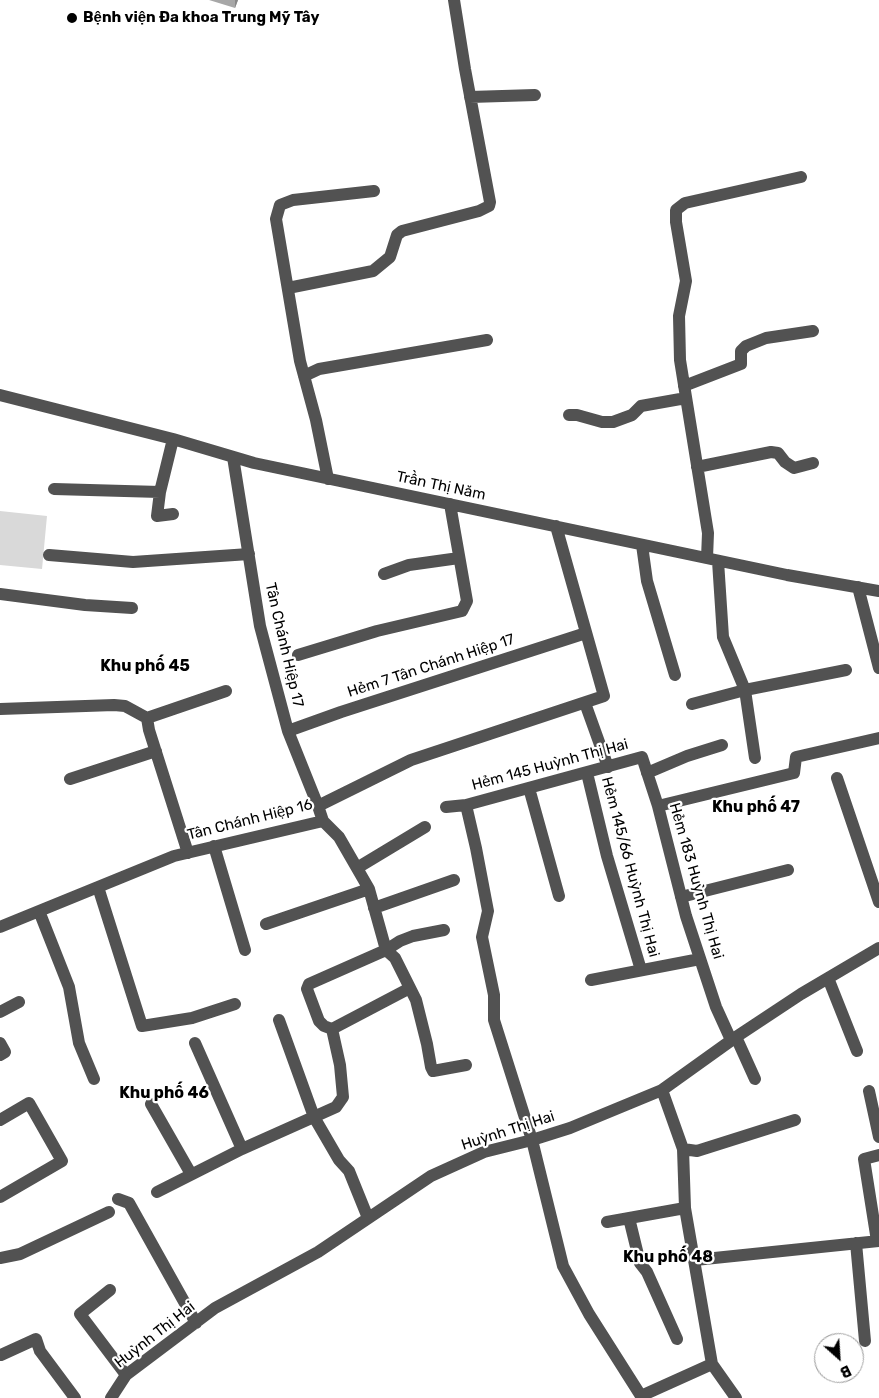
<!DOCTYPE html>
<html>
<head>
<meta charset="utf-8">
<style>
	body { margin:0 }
	#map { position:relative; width:879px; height:1398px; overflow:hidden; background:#fff; font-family:Rubik,sans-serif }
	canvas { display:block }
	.north { position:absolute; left:814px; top:1333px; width:50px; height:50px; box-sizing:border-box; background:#fff; border:1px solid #999; border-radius:50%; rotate:154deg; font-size:14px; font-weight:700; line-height:20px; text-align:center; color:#000 }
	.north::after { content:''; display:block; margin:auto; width:18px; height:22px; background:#000; clip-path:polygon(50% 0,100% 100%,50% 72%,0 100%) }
</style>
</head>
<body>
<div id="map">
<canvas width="879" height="1398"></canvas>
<div class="north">B</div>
</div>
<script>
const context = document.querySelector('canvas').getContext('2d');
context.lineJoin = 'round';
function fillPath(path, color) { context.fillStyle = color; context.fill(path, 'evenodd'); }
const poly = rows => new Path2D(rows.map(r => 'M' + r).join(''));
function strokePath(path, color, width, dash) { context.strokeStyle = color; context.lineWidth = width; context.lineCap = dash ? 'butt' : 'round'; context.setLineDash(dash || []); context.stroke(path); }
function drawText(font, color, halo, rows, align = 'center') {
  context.font = font + ' Rubik,sans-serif'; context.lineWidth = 4.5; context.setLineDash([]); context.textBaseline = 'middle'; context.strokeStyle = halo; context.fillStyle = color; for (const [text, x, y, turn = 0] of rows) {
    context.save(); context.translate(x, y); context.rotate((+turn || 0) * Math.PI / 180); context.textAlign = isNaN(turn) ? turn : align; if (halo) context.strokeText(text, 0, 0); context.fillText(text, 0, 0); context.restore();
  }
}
fillPath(poly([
	[0,511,47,516,42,569,0,565]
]), '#d9d9d9');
strokePath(poly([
	[470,97,535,95],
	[288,288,373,271,390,257,397,235,402,231,479,211,489,206,490,202,465,69,454,0],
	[304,376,319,369,487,340],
	[684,386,741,364,741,351,746,346,766,338,813,331],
	[0,395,173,439,254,463,787,575,879,591],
	[569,415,577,415,602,422,613,422,632,415,641,406,686,398],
	[173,439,160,492,157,516,173,514],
	[233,457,260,626,288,731,318,806],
	[697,467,771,452,778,453,785,462,794,468,813,463],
	[328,479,316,420,300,361,276,219,280,205,293,200,374,191],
	[54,489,160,492],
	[642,545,647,581,675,675],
	[49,555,133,562,249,554],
	[707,558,708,533,680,360,679,316,686,281,676,222,676,210,685,203,801,177],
	[718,561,723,637,745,690,846,670],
	[384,574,409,565,459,558],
	[858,587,879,668],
	[0,594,85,605,132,608],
	[298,655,377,631,462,611,467,601,450,504],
	[585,703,608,767],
	[692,704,745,690,755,758],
	[0,709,114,705,125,706,147,718],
	[288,731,341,712,586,633],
	[587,773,607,856,641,970],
	[647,773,687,756,722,745],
	[837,778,879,902],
	[70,779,156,751],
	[529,788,559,896],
	[658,806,794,773,796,757,879,738],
	[446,807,466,805],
	[323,821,339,837,369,889,386,950,309,984,307,989,319,1021,324,1026,332,1029],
	[214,846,245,950],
	[188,853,149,730,147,718,226,691],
	[357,868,425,827],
	[98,887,142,1026,192,1018,235,1004],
	[681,897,788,870],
	[374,908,454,880],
	[39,911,69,987,79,1043,94,1079],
	[266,924,369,889],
	[0,927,174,856,323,821,318,806,411,760,604,696,556,526],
	[444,930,413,936,400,941,386,950,395,958,416,1000,427,1044,431,1067,433,1071,466,1065],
	[828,978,857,1051],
	[591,980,700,959],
	[0,1012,19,1002],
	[279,1020,314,1117,339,1160,349,1171,368,1218],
	[736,1037,755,1079],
	[0,1043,5,1052,0,1055],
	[195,1043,242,1149],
	[662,1090,683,1149,685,1208,712,1364,736,1398],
	[869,1091,879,1137],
	[151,1104,191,1174],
	[0,1120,29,1103,62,1161,0,1197],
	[683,1149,697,1151,795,1120],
	[157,1192,242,1149,336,1107,343,1097,340,1065,332,1029,410,988],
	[118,1199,129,1203,196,1323],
	[629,1218,640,1263,647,1272,677,1339],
	[607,1222,685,1208],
	[877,1241,864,1159,879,1155],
	[856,1243,865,1341],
	[0,1258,20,1254,109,1212],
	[695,1260,879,1241],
	[110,1290,80,1314,126,1375],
	[1,1355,36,1339,40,1351,75,1398],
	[712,1364,641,1396,589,1314,563,1266,532,1140,494,1020,494,995,482,937,488,911,476,848,466,805,642,757,658,806,686,916,716,1007,731,1040],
	[111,1398,126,1375,215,1308,318,1252,431,1176,484,1152,532,1140,570,1128,662,1090,736,1037,801,994,879,948]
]), '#525252', 12);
fillPath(poly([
	[209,0,238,0,235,8]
]), '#a7a7a7');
fillPath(poly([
	[235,0,238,0,235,8]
]), '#888');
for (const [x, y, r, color] of [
	[72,18,6,"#000"]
]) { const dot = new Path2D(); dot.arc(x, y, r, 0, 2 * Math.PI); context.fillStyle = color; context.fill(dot); strokePath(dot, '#fff', 2); }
drawText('bold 15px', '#000', '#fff', [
	["Bệnh viện Đa khoa Trung Mỹ Tây",83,18]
], 'left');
drawText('15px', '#000', '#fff', [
	["Trần Thị Năm",441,486,12],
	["Tân Chánh Hiệp 17",284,645,77],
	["Hẻm 7 Tân Chánh Hiệp 17",431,666,-18],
	["Hẻm 145 Huỳnh Thị Hai",550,765,-15],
	["Tân Chánh Hiệp 16",250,820,-14],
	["Hẻm 145/66 Huỳnh Thị Hai",630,867,75],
	["Hẻm 183 Huỳnh Thị Hai",696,881,74],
	["Huỳnh Thị Hai",508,1131,-18],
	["Huỳnh Thị Hai",155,1335,-38]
]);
drawText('bold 16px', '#000', '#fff', [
	["Khu phố 45",145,666],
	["Khu phố 47",756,807],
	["Khu phố 46",164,1093],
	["Khu phố 48",668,1257]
]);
</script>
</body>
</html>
